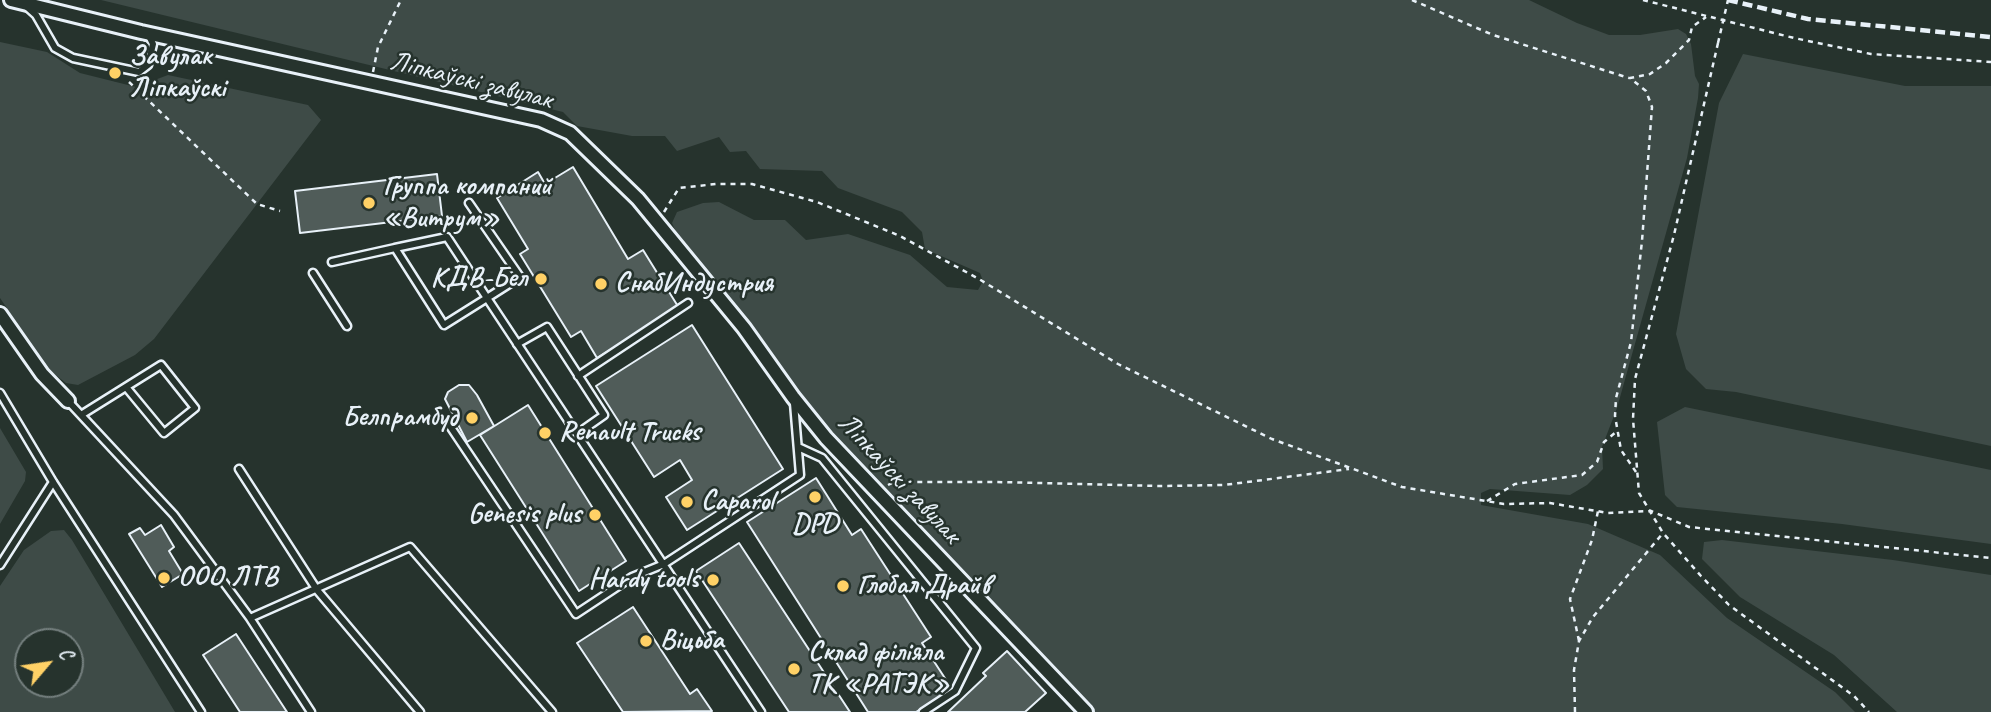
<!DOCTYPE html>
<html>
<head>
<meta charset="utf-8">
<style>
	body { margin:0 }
	#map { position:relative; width:1991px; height:712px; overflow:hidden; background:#26332d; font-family:Caveat,sans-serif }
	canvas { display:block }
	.north { position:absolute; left:14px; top:628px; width:70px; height:70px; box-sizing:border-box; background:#26332d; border:2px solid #747f7e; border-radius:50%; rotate:61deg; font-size:19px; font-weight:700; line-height:28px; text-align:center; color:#e8f1f8 }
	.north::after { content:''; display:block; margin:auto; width:24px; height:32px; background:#ffd166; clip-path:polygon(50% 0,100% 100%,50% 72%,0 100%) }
</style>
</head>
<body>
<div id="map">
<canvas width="1991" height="712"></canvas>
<div class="north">С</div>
</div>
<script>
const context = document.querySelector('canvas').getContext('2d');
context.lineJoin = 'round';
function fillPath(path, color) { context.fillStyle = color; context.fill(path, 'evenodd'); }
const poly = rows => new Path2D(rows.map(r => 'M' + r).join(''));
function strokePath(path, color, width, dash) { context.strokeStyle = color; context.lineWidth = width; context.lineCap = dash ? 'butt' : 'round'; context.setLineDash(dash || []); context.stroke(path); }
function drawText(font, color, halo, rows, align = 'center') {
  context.font = font + ' Caveat,sans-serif'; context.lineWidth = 5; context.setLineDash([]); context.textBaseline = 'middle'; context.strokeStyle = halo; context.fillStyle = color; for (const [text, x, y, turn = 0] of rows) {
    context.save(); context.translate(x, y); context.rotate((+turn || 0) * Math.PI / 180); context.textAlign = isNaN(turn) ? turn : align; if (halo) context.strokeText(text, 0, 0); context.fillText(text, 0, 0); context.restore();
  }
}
fillPath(poly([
	[101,0,1529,0,1577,23,1609,35,1640,35,1678,29,1686,34,1691,44,1695,76,1699,84,1698,98,1687,158,1617,408,1602,447,1603,469,1587,485,1570,495,1490,489,1481,493,1481,505,1588,524,1660,555,1727,618,1835,692,1855,712,1091,712,809,411,676,232,672,223,677,212,703,203,719,202,754,220,785,220,806,240,848,234,910,255,947,287,978,290,983,281,980,273,925,249,922,232,902,212,838,188,822,171,760,169,746,151,730,152,719,137,677,151,665,136,632,136,577,126,563,112],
	[0,42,47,52,80,73,136,87,168,75,308,105,321,120,154,339,135,355,78,385,66,383,49,370,0,298],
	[1743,54,1905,86,1991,86,1991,446,1736,392,1706,389,1686,369,1676,334,1719,103],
	[1685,407,1991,470,1991,544,1842,524,1677,507,1665,495,1657,422],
	[0,428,26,472,25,481,0,524],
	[64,530,72,540,175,712,0,712,0,586,24,550,51,531],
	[28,642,70,642,70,684,28,684],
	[1722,540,1893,560,1991,575,1991,712,1897,712,1834,655,1740,597,1702,559,1704,542]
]), '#3e4b47');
const building = poly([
	[573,167,628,259,643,250,679,308,597,358,581,331,571,337,520,254,528,249,497,198,538,172,545,184,573,167],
	[437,174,442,216,300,233,295,191,437,174],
	[692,325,783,469,687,530,666,497,692,480,680,460,654,477,596,386,692,325],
	[459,385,469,385,477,395,494,426,467,442,445,399,448,392,459,385],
	[528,405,626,561,579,591,480,435,528,405],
	[816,478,852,535,861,529,931,637,922,643,952,689,916,712,868,712,747,522,816,478],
	[161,525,174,547,169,551,183,574,162,587,129,534,140,528,145,535,161,525],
	[739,543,850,712,789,712,696,571,739,543],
	[633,607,690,694,697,689,712,711,623,712,577,643,633,607],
	[236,634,287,712,240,712,203,655,236,634],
	[1007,651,1046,693,1025,712,948,712,986,676,983,673,1007,651]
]);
fillPath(building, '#505c59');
strokePath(building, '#e8f1f8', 2);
const service = poly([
	[26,6,36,15,55,48,73,58,139,72,148,65,153,44,149,36],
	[395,248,447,237,487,298,520,277,469,203],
	[332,262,395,248,444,325,487,298,761,712],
	[313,273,347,326],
	[517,344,547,327,604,415,577,434],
	[578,376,688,303],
	[0,393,53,482,201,712],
	[68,401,174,515,250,618,311,712],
	[81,415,161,365,195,408,164,433,126,387],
	[450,426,576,614,632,577,664,564,800,475,794,403],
	[798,447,822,458,976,648,955,691,923,712],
	[239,469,317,590,420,712],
	[0,565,53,482],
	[250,618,410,547,552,712]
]);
const minor = poly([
	[11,0,141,32,541,120,570,133,638,199,744,328,793,397,826,438,1086,712],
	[0,314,42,374,68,401]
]);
strokePath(service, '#e8f1f8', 11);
strokePath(minor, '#e8f1f8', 18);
strokePath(poly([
	[1412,0,1493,35,1629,78],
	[1643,0,1794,38,1871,54,1991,62],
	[1718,43,1674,235,1635,379,1633,419,1639,493,1663,533,1701,576,1729,605,1854,696,1869,712],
	[373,72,378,47,401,0],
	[129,82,257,204,280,211],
	[664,212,679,188,716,184,752,184,817,202,900,236,979,279,1118,364,1272,439,1402,487,1504,504,1550,503,1608,513,1651,511,1689,527,1991,558],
	[1636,472,1621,450,1615,416,1616,398,1631,342,1642,241,1652,107,1646,91,1630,78,1650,74,1666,63,1689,40,1692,27,1706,17],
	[888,485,894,482,997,482,1162,486,1224,485,1349,469],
	[1487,501,1515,484,1582,475,1597,462,1604,442,1616,432],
	[1579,641,1570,599,1592,540,1598,511],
	[1575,712,1574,670,1579,641,1593,617,1663,533]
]), '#e8f1f8', 2.5, [5, 5]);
strokePath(service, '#26332d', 6);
strokePath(minor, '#26332d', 12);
strokePath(poly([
	[1728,0,1808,19,1991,37]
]), '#e8f1f8', 4.5, [10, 5]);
strokePath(poly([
	[1718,43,1728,0]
]), '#e8f1f8', 2.5, [5, 5]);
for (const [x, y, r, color] of [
	[115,73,7,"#ffd166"],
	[369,203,7,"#ffd166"],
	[541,279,7,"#ffd166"],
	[601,284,7,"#ffd166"],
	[472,418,7,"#ffd166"],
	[545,433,7,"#ffd166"],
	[815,497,7,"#ffd166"],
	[687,502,7,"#ffd166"],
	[595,515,7,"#ffd166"],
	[164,578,7,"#ffd166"],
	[713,580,7,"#ffd166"],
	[843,586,7,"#ffd166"],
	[646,641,7,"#ffd166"],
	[794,669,7,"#ffd166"]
]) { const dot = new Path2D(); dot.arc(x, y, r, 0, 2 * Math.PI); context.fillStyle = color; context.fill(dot); strokePath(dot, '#26332d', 2.5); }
drawText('bold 28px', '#e8f1f8', '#26332d', [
	["Завулак",129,57],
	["Ліпкаўскі",129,89],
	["Группа компаний",383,187],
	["«Витрум»",383,219],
	["КДВ-Бел",527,279,"right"],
	["СнабИндустрия",615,284],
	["Белпрамбуд",458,418,"right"],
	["Renault Trucks",559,433],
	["Caparol",701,502],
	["Genesis plus",581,515,"right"],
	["DPD",815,525,"center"],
	["ООО ЛТВ",178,578],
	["Hardy tools",699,580,"right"],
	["Глобал Драйв",857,586],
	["Віцьба",660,641],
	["Склад філіяла",808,653],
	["ТК «РАТЭК»",808,685]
], 'left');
drawText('28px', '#e8f1f8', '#26332d', [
	["Ліпкаўскі завулак",471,81,14],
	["Ліпкаўскі завулак",899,479,47]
]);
</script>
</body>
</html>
